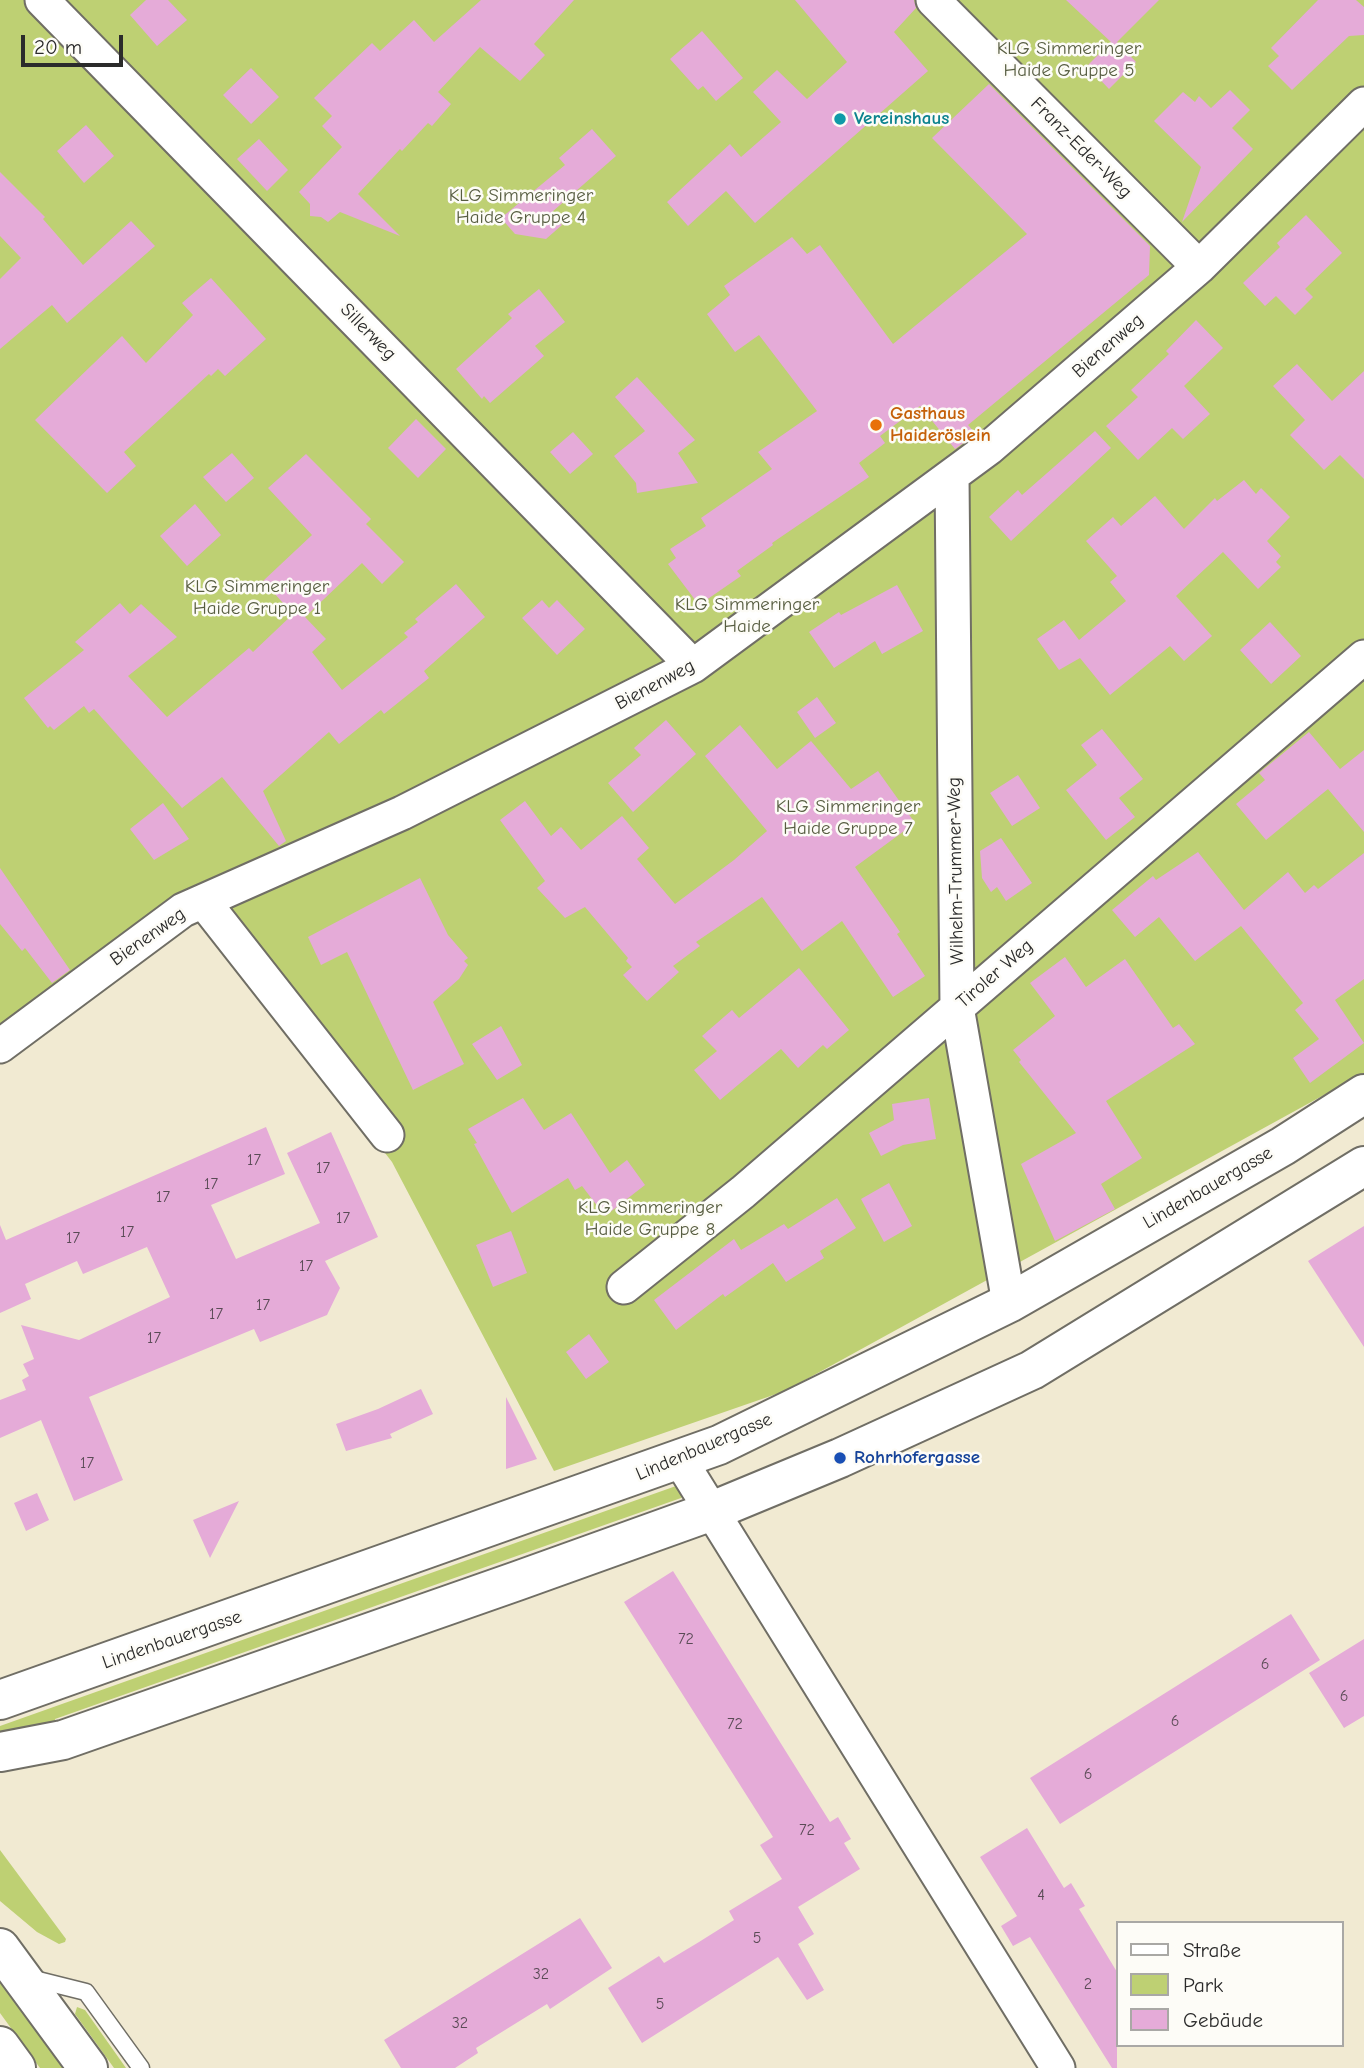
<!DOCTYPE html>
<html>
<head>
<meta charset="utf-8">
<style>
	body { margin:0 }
	#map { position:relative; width:1364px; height:2068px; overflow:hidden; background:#f1ead2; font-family:"Comic Neue",sans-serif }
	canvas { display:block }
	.legend { position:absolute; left:1116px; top:1921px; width:228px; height:126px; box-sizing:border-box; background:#fdfcf7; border:2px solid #a9a8a5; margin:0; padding:9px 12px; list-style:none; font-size:21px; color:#2b2b2b }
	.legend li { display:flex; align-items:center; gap:14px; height:35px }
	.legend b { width:35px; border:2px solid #a9a8a5 }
	.scale { position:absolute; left:21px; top:35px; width:102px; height:32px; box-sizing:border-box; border:4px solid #2b2b2b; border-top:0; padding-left:9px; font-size:21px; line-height:24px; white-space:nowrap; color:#2b2b2b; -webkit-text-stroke:5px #fdfcf7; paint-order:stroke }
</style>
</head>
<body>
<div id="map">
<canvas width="1364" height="2068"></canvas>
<ul class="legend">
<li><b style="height:9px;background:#fff"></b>Straße</li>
<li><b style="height:19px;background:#bed073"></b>Park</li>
<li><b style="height:19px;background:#e5abd8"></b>Gebäude</li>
</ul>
<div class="scale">20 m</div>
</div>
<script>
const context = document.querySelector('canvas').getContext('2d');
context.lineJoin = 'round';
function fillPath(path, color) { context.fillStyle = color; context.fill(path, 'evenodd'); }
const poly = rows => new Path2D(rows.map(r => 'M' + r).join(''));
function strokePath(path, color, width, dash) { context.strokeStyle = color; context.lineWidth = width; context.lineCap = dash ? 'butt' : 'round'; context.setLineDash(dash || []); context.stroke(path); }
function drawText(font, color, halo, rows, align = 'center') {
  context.font = font + ' "Comic Neue",sans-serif'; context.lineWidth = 5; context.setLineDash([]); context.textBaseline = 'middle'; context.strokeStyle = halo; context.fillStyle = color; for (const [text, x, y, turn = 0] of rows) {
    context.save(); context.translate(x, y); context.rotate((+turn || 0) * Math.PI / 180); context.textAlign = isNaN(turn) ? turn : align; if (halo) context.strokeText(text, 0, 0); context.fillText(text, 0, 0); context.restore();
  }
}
fillPath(poly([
	[0,0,1364,0,1364,1073,785,1391,554,1471,392,1162,198,913,166,901,0,1025],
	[676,1486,681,1487,684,1495,681,1498,55,1719,56,1726,0,1739,0,1726],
	[0,1850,66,1939,65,1942,59,1944,37,1932,0,1901],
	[0,1980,64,2068,40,2068,0,2013],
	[77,2007,85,2010,126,2068,114,2068,75,2014]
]), '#bed073');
fillPath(poly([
	[146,0,168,0,187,20,157,46,130,15],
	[481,0,574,0,534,44,545,55,520,81,480,47,438,92,451,104,432,126,428,123,402,151,400,149,358,194,400,236,340,212,328,222,321,217,310,216,310,204,299,192,342,147,322,126,332,116,314,98,372,43,380,51,414,20,434,42],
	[795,0,914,0,916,8,894,32,928,71,755,223,726,191,688,226,667,202,730,144,741,157,781,122,753,92,777,70,807,99,847,62],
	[1066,0,1159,0,1117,42,1136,62,1109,89,1087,66,1111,42],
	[1318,0,1356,0,1364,7,1364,35,1349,36,1292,90,1268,66,1279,56,1271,48],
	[702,31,743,78,716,101,703,86,698,90,670,59],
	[251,68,279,97,251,124,223,95],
	[989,84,1150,246,1149,275,968,425,976,434,955,449,920,406,880,436,885,443,859,463,869,477,772,543,773,545,737,571,741,576,699,605,668,564,676,558,670,549,706,526,701,518,772,469,758,452,817,411,759,335,735,352,707,314,730,295,724,286,792,237,807,254,820,245,893,344,1027,234,932,138],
	[1230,90,1250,110,1232,128,1253,149,1182,222,1201,167,1154,121,1183,92,1195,102,1199,96,1211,108],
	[86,125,114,156,84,183,57,151],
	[592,129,616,156,552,212,562,225,546,239,515,234,501,218,565,165,559,158],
	[259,139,288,170,267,191,237,159],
	[0,172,45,217,43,219,83,265,131,221,155,246,67,323,52,305,0,349,0,279,21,258,0,236],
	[1306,215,1342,253,1305,289,1313,297,1295,315,1276,296,1265,306,1243,283,1280,247,1277,243],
	[211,278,266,339,225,376,218,369,211,376,209,374,124,452,136,466,107,493,35,420,122,336,146,363,193,315,182,303],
	[539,289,565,322,535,346,544,356,490,403,484,396,482,399,456,369,512,318,508,314],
	[1196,320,1223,348,1184,386,1210,414,1183,439,1172,428,1138,460,1106,426,1138,397,1131,390,1169,354,1166,351],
	[1297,364,1332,401,1364,371,1364,479,1340,455,1324,470,1290,435,1305,420,1273,386],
	[637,377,695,440,678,453,698,483,637,493,636,483,614,456,645,431,615,397],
	[416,419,446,449,418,478,388,448],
	[1095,431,1111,448,1011,541,989,517,1018,490,1022,495],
	[573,432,593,454,570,474,550,452],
	[232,453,254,478,226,502,203,477],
	[306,454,371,519,366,524,404,562,382,584,362,563,305,617,326,639,312,652,342,690,408,637,404,633,418,622,415,619,456,584,485,617,424,671,429,678,384,714,381,710,339,744,329,732,263,791,286,841,279,846,222,777,182,808,94,709,89,713,84,706,54,730,50,726,48,728,24,698,84,650,75,642,120,603,130,614,141,604,177,637,128,676,167,717,249,648,253,652,293,614,263,581,312,535,268,488],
	[1244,480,1256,494,1261,488,1290,517,1267,541,1281,556,1276,562,1281,567,1258,589,1223,552,1176,596,1212,636,1184,661,1170,646,1110,695,1080,658,1059,670,1037,639,1064,620,1079,640,1126,601,1110,582,1117,576,1086,541,1113,517,1121,526,1155,496,1184,529,1215,498,1217,501],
	[195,504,221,535,187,566,160,536],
	[897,585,923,631,882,654,875,641,834,668,809,632,839,612,841,615],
	[542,600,549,608,557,600,585,629,557,655,522,618],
	[1270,622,1301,656,1271,684,1240,650],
	[817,697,836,723,815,738,797,712],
	[666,720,696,754,633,812,608,783,641,755,634,748],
	[740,725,777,769,811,741,851,789,878,771,915,823,855,867,900,932,897,934,925,976,893,997,842,921,802,951,762,897,696,942,700,946,673,966,679,972,647,1001,623,975,632,967,626,961,628,958,585,907,565,918,537,888,545,881,500,820,525,801,551,836,561,827,581,850,622,816,649,848,637,859,675,904,734,860,767,831,705,756],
	[1102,729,1143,779,1119,798,1135,817,1106,840,1066,790,1097,765,1081,745],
	[1309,732,1340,769,1364,750,1364,832,1328,789,1266,840,1236,804,1265,780,1259,773],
	[1018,775,1040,808,1012,826,990,793],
	[163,803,189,839,154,860,130,829],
	[1001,838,1032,883,1006,901,997,887,991,892,982,878,980,851],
	[1198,852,1244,910,1288,872,1305,893,1314,885,1318,889,1364,853,1364,979,1335,1000,1364,1043,1310,1083,1293,1058,1319,1039,1295,1010,1303,1003,1241,926,1195,961,1159,917,1135,937,1112,910,1153,876,1156,880],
	[0,868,70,970,52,983,25,948,22,951,0,924],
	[420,878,448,935,468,958,464,961,468,965,459,979,433,1002,464,1064,413,1090,347,952,321,965,308,937],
	[1065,957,1086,987,1125,959,1173,1028,1179,1024,1195,1044,1106,1101,1142,1158,1101,1184,1115,1209,1055,1241,1021,1164,1076,1133,1019,1062,1021,1060,1013,1050,1055,1016,1030,983],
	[799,968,849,1030,827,1049,823,1045,798,1068,781,1049,720,1100,694,1070,717,1051,702,1036,732,1010,739,1018],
	[501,1026,522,1065,497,1080,472,1044],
	[523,1098,544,1130,571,1113,610,1173,627,1160,645,1185,605,1216,582,1186,575,1190,568,1178,512,1213,474,1144,477,1143,468,1129],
	[929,1098,936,1139,903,1145,881,1156,869,1133,894,1120,892,1104],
	[266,1127,285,1174,211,1205,236,1259,320,1223,287,1153,331,1132,378,1237,325,1261,340,1288,327,1315,260,1342,254,1329,89,1397,123,1480,74,1501,41,1420,0,1438,0,1400,26,1390,22,1380,29,1376,23,1364,34,1359,21,1325,79,1340,170,1297,147,1247,83,1274,77,1261,25,1284,31,1299,0,1313,0,1225,6,1240],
	[889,1183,912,1226,884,1242,861,1199],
	[837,1198,856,1228,820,1251,824,1258,786,1282,773,1263,725,1297,723,1294,676,1330,654,1300,734,1239,741,1250,784,1224,788,1229],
	[1364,1226,1364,1347,1308,1261],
	[511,1231,527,1273,493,1287,476,1245],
	[589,1334,609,1362,586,1379,566,1352],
	[421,1389,433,1414,390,1434,392,1438,346,1451,336,1424,378,1409],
	[506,1397,537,1459,506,1469],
	[37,1493,49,1520,26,1531,14,1503],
	[239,1501,210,1558,193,1520],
	[673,1571,830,1822,838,1817,851,1839,844,1843,860,1869,798,1907,814,1934,798,1944,824,1990,807,2000,778,1957,642,2043,608,1988,659,1956,664,1963,699,1942,734,1920,729,1911,782,1879,760,1845,773,1837,624,1602],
	[1291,1614,1320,1660,1060,1824,1030,1778],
	[1364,1639,1364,1716,1344,1728,1309,1673],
	[1027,1828,1064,1888,1071,1883,1085,1906,1079,1909,1117,1972,1117,2068,1112,2068,1030,1937,1013,1946,1001,1926,1017,1916,980,1857],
	[580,1918,612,1968,550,2009,547,2004,476,2048,478,2053,455,2068,401,2068,384,2040]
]), '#e5abd8');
const service = poly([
	[30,1978,86,1992,141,2068]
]);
const minor = poly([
	[42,0,693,666],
	[933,0,1199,267],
	[952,477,957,1007,1009,1303],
	[204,902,387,1135],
	[0,1046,183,910,402,813,693,666,989,448,1199,267,1364,104],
	[624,1287,743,1192,1364,657],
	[680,1460,1058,2068]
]);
const tertiary = poly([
	[0,1700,719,1445,1009,1303,1283,1146,1364,1094],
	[0,1752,63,1740,517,1581,712,1511,840,1458,1032,1370,1364,1166]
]);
const secondary = poly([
	[0,1948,88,2068],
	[0,2046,16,2068]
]);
strokePath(service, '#706e65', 19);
strokePath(minor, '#706e65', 37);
strokePath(tertiary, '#706e65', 42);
strokePath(secondary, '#706e65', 42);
strokePath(service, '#fff', 16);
strokePath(minor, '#fff', 33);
strokePath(tertiary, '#fff', 38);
strokePath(secondary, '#fff', 38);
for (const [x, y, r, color] of [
	[840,119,7,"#0f9aa8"],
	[876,425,7,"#e8710a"],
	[840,1458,7,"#1a4fb4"]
]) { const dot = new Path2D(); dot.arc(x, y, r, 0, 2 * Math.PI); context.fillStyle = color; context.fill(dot); strokePath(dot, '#fdfcf7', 2.5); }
drawText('16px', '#5a4b56', null, [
	["17",254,1160],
	["17",323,1168],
	["17",211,1184],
	["17",163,1197],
	["17",343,1218],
	["17",127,1232],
	["17",73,1238],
	["17",306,1266],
	["17",263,1305],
	["17",216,1314],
	["17",154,1338],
	["17",87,1463],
	["72",686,1639],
	["6",1265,1664],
	["6",1344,1696],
	["6",1175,1721],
	["72",735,1724],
	["6",1088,1774],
	["72",807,1830],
	["4",1041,1895],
	["5",757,1938],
	["32",541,1974],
	["2",1088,1984],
	["5",660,2004],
	["32",460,2023]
]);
drawText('19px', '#575d41', '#fdfcf7', [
	["KLG Simmeringer",1069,49],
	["Haide Gruppe 5",1069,71],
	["KLG Simmeringer",521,196],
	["Haide Gruppe 4",521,218],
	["KLG Simmeringer",257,587],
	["Haide Gruppe 1",257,609],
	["KLG Simmeringer",747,605],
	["Haide",747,627],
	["KLG Simmeringer",848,807],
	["Haide Gruppe 7",848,829],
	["KLG Simmeringer",650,1208],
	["Haide Gruppe 8",650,1230]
]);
drawText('bold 19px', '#0d838f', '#fdfcf7', [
	["Vereinshaus",854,119]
], 'left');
drawText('19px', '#2b2b2b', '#fdfcf7', [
	["Franz-Eder-Weg",1081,148,45],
	["Sillerweg",368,332,46],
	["Bienenweg",1108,346,-41],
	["Bienenweg",655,685,-28],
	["Wilhelm-Trummer-Weg",956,871,-91],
	["Bienenweg",148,937,-35],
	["Tiroler Weg",995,974,-41],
	["Lindenbauergasse",1208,1188,-30],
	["Lindenbauergasse",704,1447,-23],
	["Lindenbauergasse",172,1640,-19]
]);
drawText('bold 19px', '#c56008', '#fdfcf7', [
	["Gasthaus",890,414],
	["Haideröslein",890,436]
], 'left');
drawText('bold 19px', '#164399', '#fdfcf7', [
	["Rohrhofergasse",854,1458]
], 'left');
</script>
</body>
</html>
